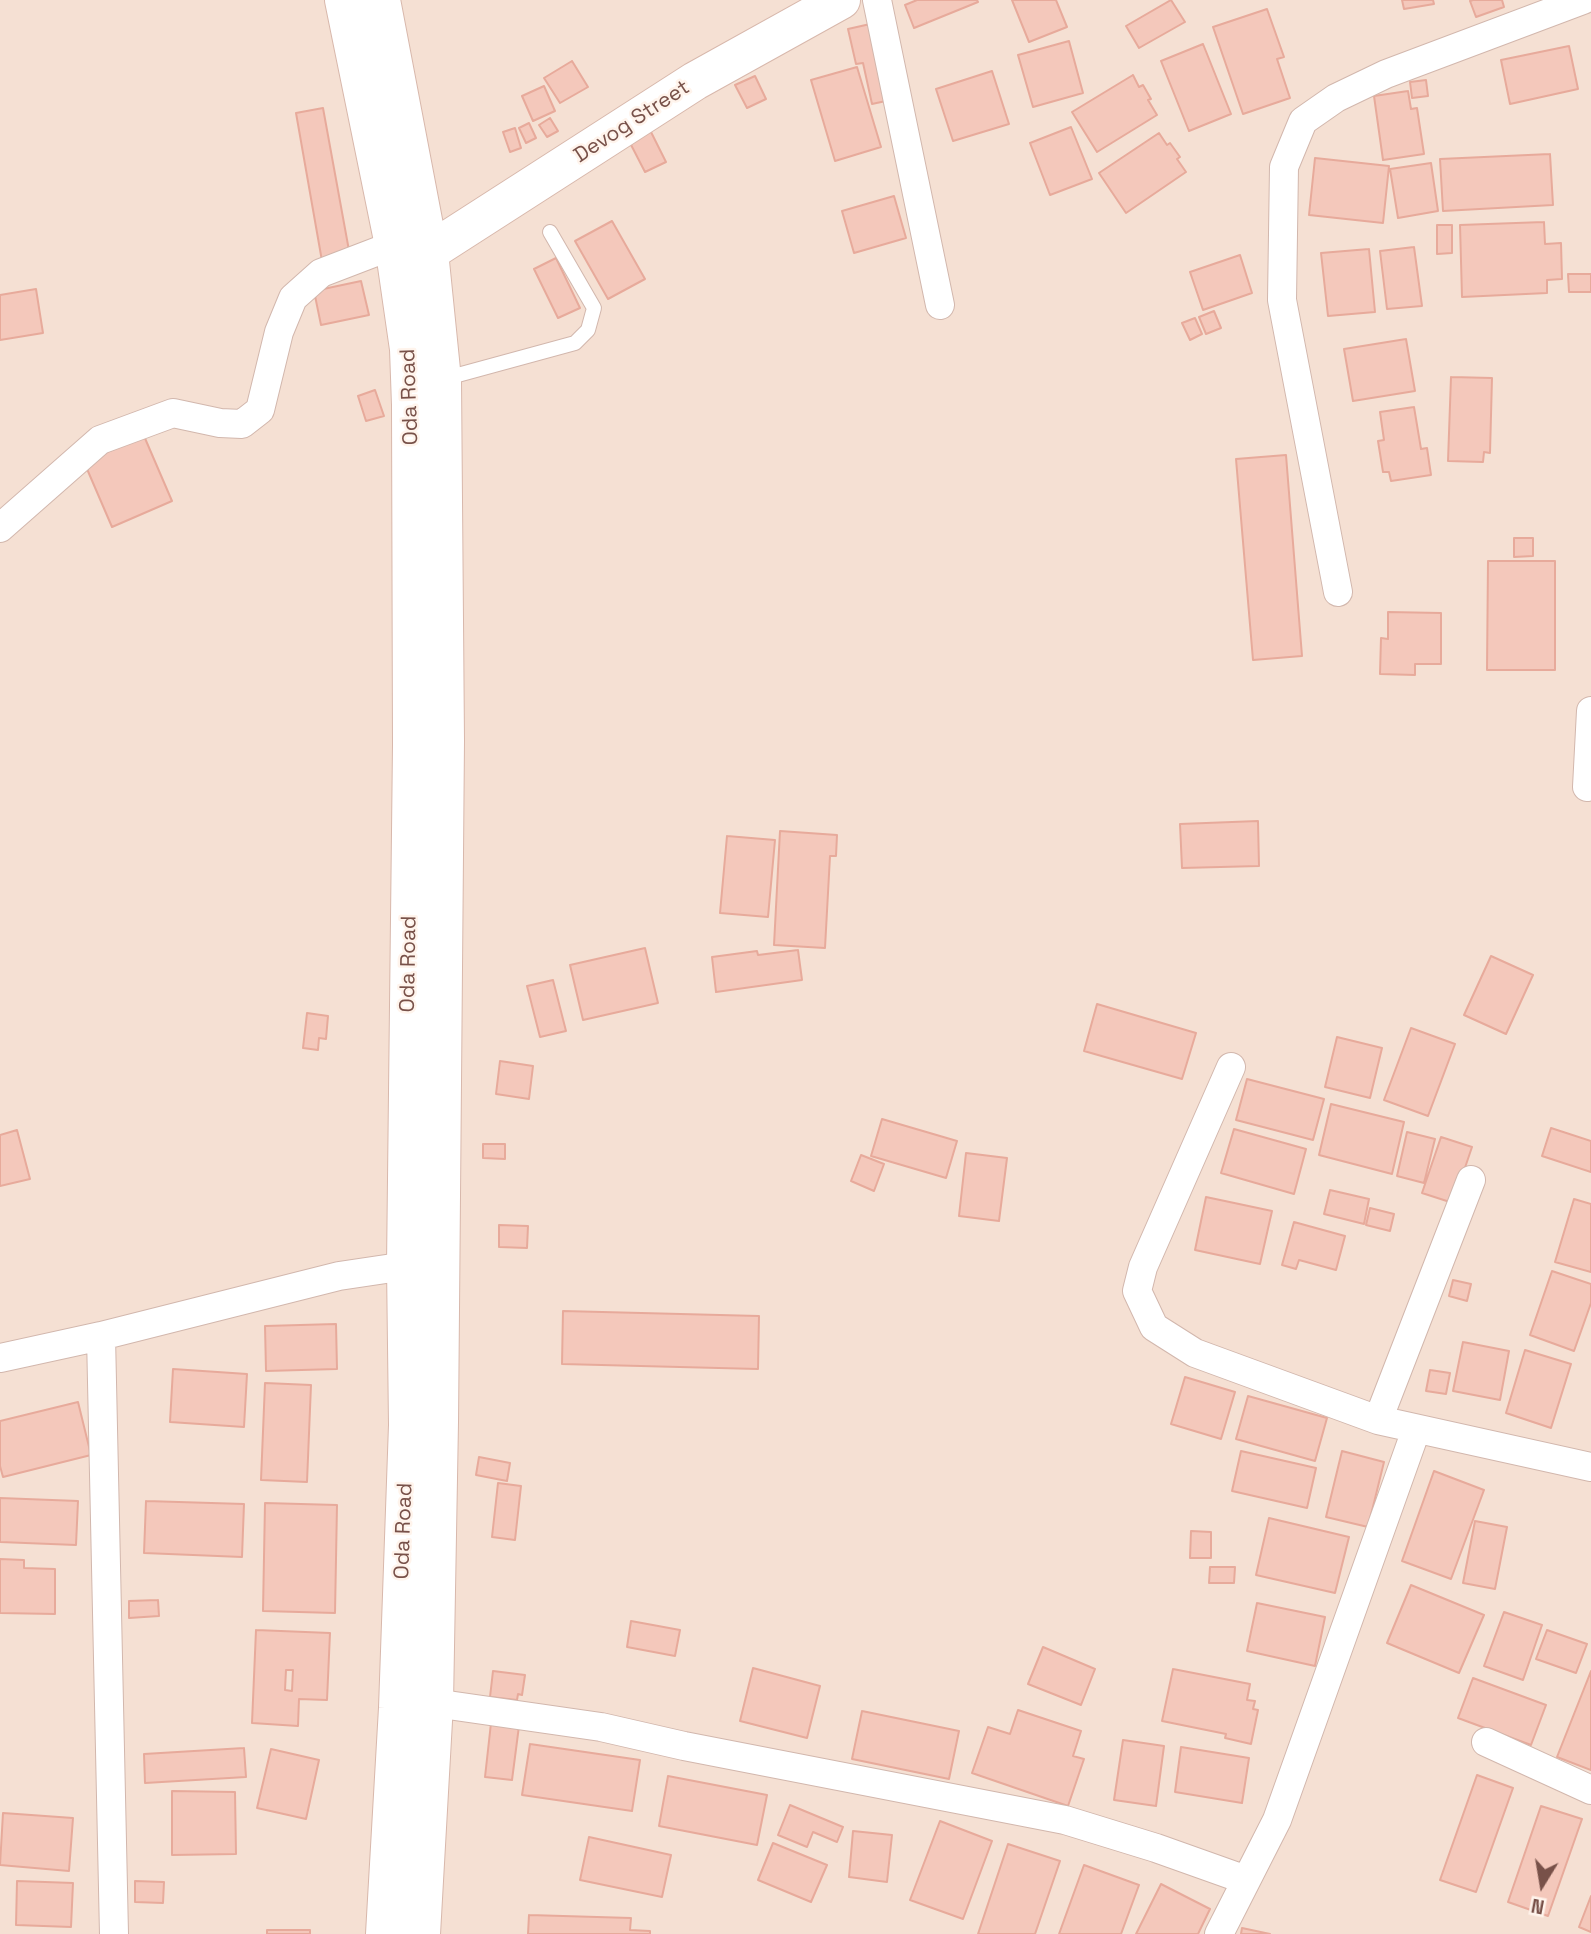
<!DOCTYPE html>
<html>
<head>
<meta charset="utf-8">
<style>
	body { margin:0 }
	#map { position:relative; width:1591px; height:1934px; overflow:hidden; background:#fdefe5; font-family:"Space Grotesk",sans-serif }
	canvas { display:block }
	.north { position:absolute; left:1507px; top:1850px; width:70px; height:70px; -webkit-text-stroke:5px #fff4ec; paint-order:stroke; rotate:191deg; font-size:19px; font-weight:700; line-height:28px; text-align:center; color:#785149 }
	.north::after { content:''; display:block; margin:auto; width:24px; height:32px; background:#785149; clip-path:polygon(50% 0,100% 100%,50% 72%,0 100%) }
</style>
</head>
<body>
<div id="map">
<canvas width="1591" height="1934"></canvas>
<div class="north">N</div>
</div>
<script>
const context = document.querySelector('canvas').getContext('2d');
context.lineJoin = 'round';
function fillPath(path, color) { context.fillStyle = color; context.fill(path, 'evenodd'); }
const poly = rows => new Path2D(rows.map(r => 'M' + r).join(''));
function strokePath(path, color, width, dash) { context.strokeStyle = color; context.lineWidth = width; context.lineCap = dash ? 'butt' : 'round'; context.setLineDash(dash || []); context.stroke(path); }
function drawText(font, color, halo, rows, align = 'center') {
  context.font = font + ' "Space Grotesk",sans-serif'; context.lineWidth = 5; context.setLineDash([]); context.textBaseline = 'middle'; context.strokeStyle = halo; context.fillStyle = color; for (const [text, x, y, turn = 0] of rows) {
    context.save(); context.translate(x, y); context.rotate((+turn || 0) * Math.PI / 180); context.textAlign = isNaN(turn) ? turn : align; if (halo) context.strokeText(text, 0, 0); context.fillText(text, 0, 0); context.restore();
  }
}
fillPath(poly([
	[0,0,1591,0,1591,1934,0,1934]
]), '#f5e0d3');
const building = poly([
	[917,0,977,0,978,2,914,28,905,5,917,0],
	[1012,0,1056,0,1067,27,1029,42,1012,0],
	[1171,0,1185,22,1139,48,1126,26,1171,0],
	[1402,0,1433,0,1434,4,1404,9,1402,0],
	[1473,0,1502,0,1504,7,1476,17,1470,1,1473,0],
	[1267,9,1284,57,1277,59,1290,98,1243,114,1213,27,1267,9],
	[879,22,895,99,872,104,863,63,856,64,848,29,879,22],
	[1069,41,1083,93,1033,107,1018,55,1069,41],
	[1203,44,1231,114,1189,131,1161,61,1203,44],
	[1569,46,1578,89,1510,104,1501,60,1569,46],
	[572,61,588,87,560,103,544,78,572,61],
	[857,67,881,147,835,161,811,80,857,67],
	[992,71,1009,124,953,141,936,89,992,71],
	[1133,75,1139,87,1143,85,1151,99,1148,100,1157,115,1097,152,1072,112,1133,75],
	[755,76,766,99,747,108,735,85,755,76],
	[1426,80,1428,96,1412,98,1410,82,1426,80],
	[544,86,555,111,533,121,522,96,544,86],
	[1408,91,1411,109,1417,108,1424,154,1383,160,1374,96,1408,91],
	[323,108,350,256,322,261,296,113,323,108],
	[550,118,558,131,547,137,539,125,550,118],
	[529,123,536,138,526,143,519,128,529,123],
	[1071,127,1092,179,1050,195,1030,143,1071,127],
	[515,128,521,148,510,152,503,132,515,128],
	[649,128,666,162,645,172,628,139,649,128],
	[1159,133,1167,145,1170,143,1180,157,1177,159,1186,172,1126,213,1099,173,1159,133],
	[1550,154,1553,205,1443,211,1440,159,1550,154],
	[1315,158,1389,166,1383,223,1309,215,1315,158],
	[1431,163,1438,211,1398,218,1390,169,1431,163],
	[894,196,906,238,854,253,842,211,894,196],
	[612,221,645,279,608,299,575,241,612,221],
	[1544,222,1545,244,1561,243,1562,279,1547,280,1547,293,1462,297,1460,225,1544,222],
	[1437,225,1452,225,1452,253,1437,254,1437,225],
	[1414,247,1422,306,1387,309,1380,251,1414,247],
	[1369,249,1375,312,1328,316,1321,253,1369,249],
	[1240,255,1252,293,1203,310,1190,272,1240,255],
	[556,258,580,308,558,318,534,269,556,258],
	[1568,274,1591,274,1591,292,1569,292,1568,274],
	[361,281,369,315,321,325,314,291,361,281],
	[36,289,43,333,0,340,0,295,36,289],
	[1214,311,1221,328,1206,334,1199,317,1214,311],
	[1195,318,1202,334,1190,340,1182,323,1195,318],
	[1406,339,1415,391,1353,401,1344,349,1406,339],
	[1451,377,1492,378,1490,453,1484,452,1483,462,1448,461,1451,377],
	[375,390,384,416,366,421,358,396,375,390],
	[1414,407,1421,449,1427,448,1431,475,1391,481,1389,472,1383,472,1378,441,1384,440,1380,412,1414,407],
	[144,436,172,501,112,527,84,462,144,436],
	[1286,455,1302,656,1253,660,1236,459,1286,455],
	[1514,538,1533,538,1533,556,1514,557,1514,538],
	[1488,561,1555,561,1555,670,1487,670,1488,561],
	[1388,612,1441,613,1441,664,1415,664,1415,675,1380,674,1381,638,1388,639,1388,612],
	[1258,821,1259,866,1182,868,1180,824,1258,821],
	[780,831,837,835,836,856,830,856,825,948,774,945,780,831],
	[727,836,775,840,768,917,720,913,727,836],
	[645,948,658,1003,583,1020,570,965,645,948],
	[798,950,802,980,716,992,712,957,757,951,758,955,798,950],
	[1491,956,1533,975,1506,1034,1464,1015,1491,956],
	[553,980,566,1031,540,1037,527,986,553,980],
	[1097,1004,1196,1033,1182,1079,1084,1051,1097,1004],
	[307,1013,328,1016,326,1039,319,1038,318,1050,303,1048,307,1013],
	[1411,1028,1455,1044,1428,1116,1384,1100,1411,1028],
	[1337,1037,1382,1048,1370,1098,1325,1087,1337,1037],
	[500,1061,533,1066,529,1099,496,1094,500,1061],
	[1247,1079,1324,1099,1313,1140,1236,1120,1247,1079],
	[1331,1104,1404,1122,1392,1174,1319,1155,1331,1104],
	[882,1119,957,1141,946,1178,871,1156,882,1119],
	[1551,1128,1591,1141,1591,1172,1542,1156,1551,1128],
	[1234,1129,1306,1149,1294,1194,1221,1173,1234,1129],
	[17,1130,30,1179,0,1186,0,1135,17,1130],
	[1407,1132,1435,1139,1424,1183,1397,1176,1407,1132],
	[1441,1137,1472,1147,1453,1203,1422,1193,1441,1137],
	[483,1144,505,1144,505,1159,483,1158,483,1144],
	[966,1153,1007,1158,999,1221,959,1216,966,1153],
	[861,1155,884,1164,874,1191,851,1181,861,1155],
	[1330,1190,1369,1199,1364,1224,1324,1214,1330,1190],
	[1206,1197,1272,1211,1260,1264,1195,1250,1206,1197],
	[1574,1199,1591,1204,1591,1272,1555,1262,1574,1199],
	[1370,1208,1394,1214,1390,1231,1366,1225,1370,1208],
	[1294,1222,1345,1236,1336,1270,1299,1260,1296,1269,1282,1265,1294,1222],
	[499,1225,528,1226,527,1248,499,1247,499,1225],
	[1552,1271,1591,1284,1591,1303,1574,1351,1530,1335,1552,1271],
	[1453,1280,1471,1284,1467,1301,1449,1296,1453,1280],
	[563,1311,759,1316,758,1369,562,1364,563,1311],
	[336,1324,337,1369,266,1371,265,1326,336,1324],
	[1463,1342,1509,1351,1500,1400,1453,1391,1463,1342],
	[1525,1350,1571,1364,1551,1428,1506,1413,1525,1350],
	[173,1369,247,1374,244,1427,170,1422,173,1369],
	[1430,1370,1450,1373,1446,1394,1426,1391,1430,1370],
	[1185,1377,1235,1392,1221,1439,1171,1424,1185,1377],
	[265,1383,311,1385,307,1482,261,1480,265,1383],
	[1248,1396,1327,1418,1315,1461,1236,1439,1248,1396],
	[78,1402,91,1455,3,1477,0,1466,0,1421,78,1402],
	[1241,1451,1316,1468,1307,1508,1232,1491,1241,1451],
	[1342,1451,1384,1462,1368,1527,1326,1517,1342,1451],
	[479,1457,510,1463,507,1481,476,1475,479,1457],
	[1434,1471,1484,1490,1451,1579,1402,1561,1434,1471],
	[498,1483,521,1486,515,1540,492,1537,498,1483],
	[0,1498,78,1501,76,1545,0,1542,0,1498],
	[146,1501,244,1504,242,1557,144,1553,146,1501],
	[265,1503,337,1505,335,1613,263,1611,265,1503],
	[1269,1518,1349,1537,1335,1593,1256,1575,1269,1518],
	[1475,1521,1507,1527,1495,1589,1463,1583,1475,1521],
	[1191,1531,1211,1532,1211,1558,1190,1558,1191,1531],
	[0,1559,24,1560,24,1568,55,1569,55,1614,0,1613,0,1559],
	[1210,1567,1235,1567,1234,1583,1209,1583,1210,1567],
	[1411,1585,1484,1615,1459,1673,1387,1643,1411,1585],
	[158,1600,159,1616,129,1618,129,1601,158,1600],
	[1257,1603,1325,1617,1315,1666,1247,1651,1257,1603],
	[1504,1612,1542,1625,1523,1680,1484,1666,1504,1612],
	[631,1621,680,1630,675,1656,627,1647,631,1621],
	[256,1630,330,1633,327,1700,299,1699,298,1726,252,1723,256,1630],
	[286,1670,293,1670,292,1691,285,1690,286,1670],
	[1547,1630,1587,1644,1576,1673,1536,1659,1547,1630],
	[1043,1647,1095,1669,1081,1705,1028,1684,1043,1647],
	[753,1668,820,1686,807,1738,740,1721,753,1668],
	[1173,1669,1250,1684,1247,1700,1255,1701,1253,1709,1258,1710,1251,1744,1225,1738,1226,1734,1162,1721,1173,1669],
	[493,1671,525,1675,522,1695,518,1694,517,1700,490,1697,493,1671],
	[1591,1671,1591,1770,1557,1757,1591,1671],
	[1473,1678,1546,1705,1531,1745,1458,1718,1473,1678],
	[1018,1710,1081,1731,1073,1756,1084,1759,1068,1806,972,1773,988,1727,1010,1734,1018,1710],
	[862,1711,959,1731,949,1779,852,1759,862,1711],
	[491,1723,519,1726,512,1780,485,1777,491,1723],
	[1123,1740,1164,1746,1156,1806,1114,1800,1123,1740],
	[530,1744,640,1760,632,1811,522,1795,530,1744],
	[1181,1747,1249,1758,1242,1803,1175,1792,1181,1747],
	[244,1748,246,1777,145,1783,144,1754,244,1748],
	[271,1749,319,1760,306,1819,257,1808,271,1749],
	[1477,1775,1513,1788,1476,1892,1440,1880,1477,1775],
	[668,1776,767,1795,757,1845,659,1826,668,1776],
	[172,1791,235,1792,236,1854,172,1855,172,1791],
	[790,1805,843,1827,837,1842,813,1832,807,1847,778,1835,790,1805],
	[1541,1806,1582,1819,1548,1916,1508,1902,1541,1806],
	[3,1813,73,1818,69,1871,0,1865,3,1813],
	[940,1821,992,1841,963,1919,910,1900,940,1821],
	[853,1831,892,1835,887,1882,849,1877,853,1831],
	[589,1837,671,1855,662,1897,580,1880,589,1837],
	[773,1843,827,1865,811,1902,758,1880,773,1843],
	[1008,1844,1060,1861,1035,1934,978,1934,1008,1844],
	[1084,1865,1139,1885,1121,1934,1059,1934,1084,1865],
	[17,1881,73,1883,71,1927,16,1925,17,1881],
	[135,1881,164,1882,163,1903,135,1902,135,1881],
	[1161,1884,1210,1909,1198,1934,1136,1934,1161,1884],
	[1591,1896,1591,1932,1579,1927,1591,1896],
	[529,1915,631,1918,630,1930,650,1931,650,1934,528,1934,529,1915],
	[1242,1928,1270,1934,1241,1934,1242,1928],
	[267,1930,310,1930,310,1934,267,1934,267,1930]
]);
fillPath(building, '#f4c8bb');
strokePath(building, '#e7aa9b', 2);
const lane = poly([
	[443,379,575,343,588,330,594,308,550,232]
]);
const street = poly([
	[877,0,940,305],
	[0,528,100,440,173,413,220,423,242,424,260,410,279,332,293,298,321,273,394,245],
	[1338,592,1282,300,1284,167,1303,121,1336,98,1386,74,1583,0],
	[1587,787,1591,711],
	[1231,1067,1143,1267,1137,1291,1154,1327,1195,1353,1378,1420,1591,1467],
	[101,1336,114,1934],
	[0,1358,101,1336,339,1276,406,1266],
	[1378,1420,1471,1180],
	[434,1703,601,1727,684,1746,1065,1820,1156,1848,1246,1880],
	[1486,1742,1591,1790],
	[1219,1934,1277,1820,1416,1430]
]);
const secondary = poly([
	[344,0,394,245,409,349,411,405,412,745,406,1266,408,1425,398,1708,385,1934],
	[381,0,429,252,442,380,445,741,439,1422,434,1703,421,1934],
	[429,252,695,81,841,0]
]);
strokePath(lane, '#d2b7ad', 16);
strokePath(street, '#d2b7ad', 30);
strokePath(secondary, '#d8b8ac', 40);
strokePath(lane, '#fff', 14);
strokePath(street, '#fff', 28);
strokePath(secondary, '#fff', 38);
drawText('21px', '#785149', '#fff4ec', [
	["Devog Street",632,122,-33],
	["Oda Road",410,397,-92],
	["Oda Road",409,964,-89],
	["Oda Road",404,1531,-88]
]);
</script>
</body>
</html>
